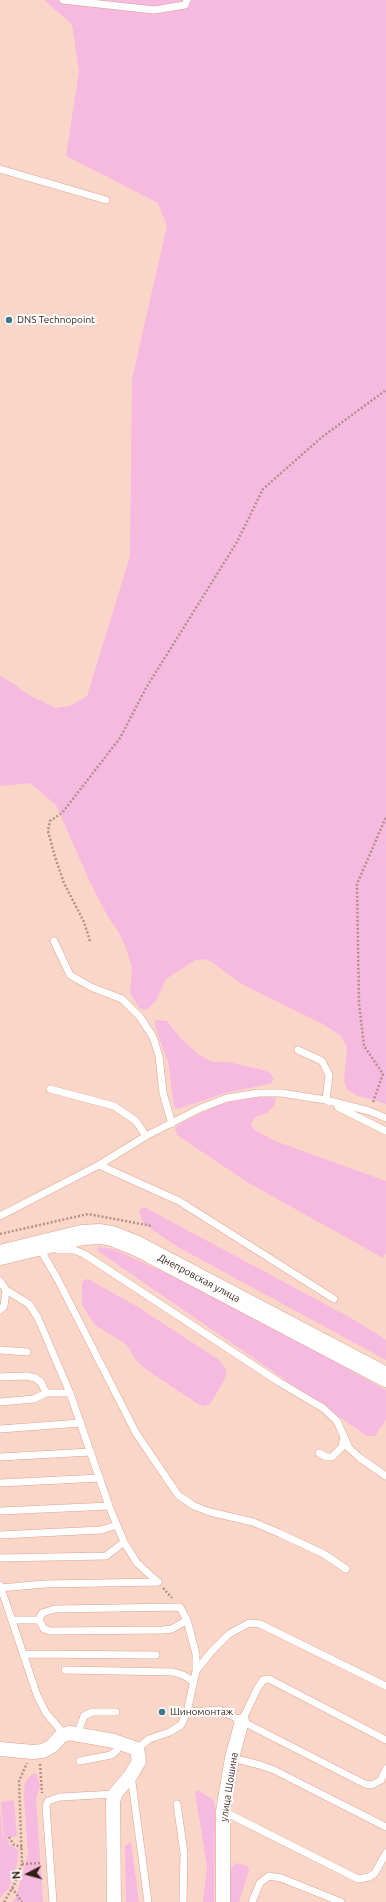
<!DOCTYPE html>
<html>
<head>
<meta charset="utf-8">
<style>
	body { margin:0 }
	#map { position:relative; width:386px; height:1902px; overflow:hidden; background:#fad6c9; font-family:Ubuntu,sans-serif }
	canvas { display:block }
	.north { position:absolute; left:8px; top:1854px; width:40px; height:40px; -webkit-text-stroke:3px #fff; paint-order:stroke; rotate:264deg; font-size:11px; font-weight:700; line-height:16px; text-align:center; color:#331e16 }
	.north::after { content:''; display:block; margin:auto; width:14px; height:18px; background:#331e16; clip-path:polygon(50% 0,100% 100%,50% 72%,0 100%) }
</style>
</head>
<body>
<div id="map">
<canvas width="386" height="1902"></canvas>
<div class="north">N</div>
</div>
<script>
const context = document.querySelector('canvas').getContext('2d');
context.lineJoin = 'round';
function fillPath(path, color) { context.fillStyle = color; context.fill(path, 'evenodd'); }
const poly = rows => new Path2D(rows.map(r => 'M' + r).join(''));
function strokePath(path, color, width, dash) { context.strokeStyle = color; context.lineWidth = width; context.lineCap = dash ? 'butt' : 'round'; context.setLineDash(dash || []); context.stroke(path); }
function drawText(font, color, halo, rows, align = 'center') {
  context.font = font + ' Ubuntu,sans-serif'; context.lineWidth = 4; context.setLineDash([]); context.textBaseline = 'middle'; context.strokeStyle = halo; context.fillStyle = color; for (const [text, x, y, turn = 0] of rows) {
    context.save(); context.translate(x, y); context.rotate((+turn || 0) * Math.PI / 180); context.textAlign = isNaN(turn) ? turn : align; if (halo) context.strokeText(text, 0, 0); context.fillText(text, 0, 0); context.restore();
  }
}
fillPath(poly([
	[44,0,386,0,386,1104,374,1100,357,1096,348,1090,344,1082,347,1047,341,1036,325,1025,241,984,212,962,205,959,195,960,166,979,156,1001,146,1010,140,1009,130,993,132,969,127,950,117,929,108,917,90,882,56,805,30,783,0,786,0,675,31,696,56,708,70,706,87,696,130,556,132,379,167,226,158,203,66,156,79,71,72,24],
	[157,1020,167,1021,181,1039,199,1055,213,1062,228,1062,263,1070,270,1073,274,1080,269,1084,225,1093,178,1109,174,1106,168,1062,155,1026,155,1022],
	[272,1096,276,1098,274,1106,268,1112,254,1118,251,1125,253,1129,275,1141,386,1181,386,1253,383,1258,247,1182,177,1135,175,1129,178,1125,220,1104,250,1098],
	[144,1207,351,1318,386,1340,386,1360,176,1246,143,1223,139,1210],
	[98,1247,113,1249,203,1290,386,1390,386,1420,375,1436,367,1436,102,1254,97,1250],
	[88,1279,138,1307,219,1360,226,1369,226,1377,210,1404,205,1406,198,1404,150,1372,138,1363,126,1344,95,1325,82,1305,82,1284,84,1280],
	[35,1773,37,1774,40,1787,36,1798,43,1902,12,1902,16,1897,28,1854,24,1796,25,1783,31,1775],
	[197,1790,213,1800,215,1806,214,1902,203,1902,207,1866,195,1793],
	[14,1800,17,1836,4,1838,1,1802],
	[0,1810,3,1837,8,1839,9,1844,18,1850,17,1864,9,1888,0,1898],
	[131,1842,139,1902,126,1902,125,1846],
	[237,1863,247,1866,249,1870,247,1877,239,1902,227,1902,231,1868]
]), '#f6b9e0');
const service = poly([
	[63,0,154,10,185,5,187,0],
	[0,169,106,200],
	[54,941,70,975,91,987,122,999,140,1017,153,1037,159,1056,163,1093,172,1124],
	[298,1050,322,1061,329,1075,326,1100,329,1102],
	[50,1089,114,1106,136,1121,146,1136],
	[338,1107,386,1131],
	[99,1165,179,1201,334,1299],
	[0,1216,99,1165,146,1136,201,1108,227,1098,259,1093,281,1093,326,1100,369,1111,386,1118],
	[36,1249,43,1254,58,1280,136,1433,178,1495,194,1506,210,1512,253,1522,279,1533,324,1554,346,1569],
	[58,1250,74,1250,84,1254,279,1382,323,1408,337,1421,349,1448,360,1458,386,1476],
	[0,1281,6,1290,4,1306,0,1310],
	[6,1290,29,1304,38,1318,70,1393,109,1506,124,1542,137,1563,158,1582],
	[0,1350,27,1352],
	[0,1377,27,1376,35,1378,41,1382,46,1393],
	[0,1402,34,1399,46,1393,70,1393],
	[0,1429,81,1423],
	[319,1453,327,1457,332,1457,342,1447,344,1437],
	[0,1457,91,1452],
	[0,1483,100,1478],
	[0,1511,109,1506],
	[0,1535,101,1530,117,1525],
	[0,1558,106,1556,124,1542],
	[0,1585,37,1695,46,1713,64,1734],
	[1,1588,44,1584,158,1582],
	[12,1620,39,1620,44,1629,50,1631,164,1630,172,1629,187,1620],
	[39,1620,42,1613,55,1609,180,1607,187,1620,196,1654,196,1671,187,1712,181,1725,170,1732,149,1739,137,1749],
	[24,1654,156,1655],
	[65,1670,173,1672,183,1675,193,1681],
	[196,1671,211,1652,229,1634,249,1623,260,1624,386,1686],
	[187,1712,220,1710,365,1784,372,1785,381,1780,386,1769],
	[242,1721,257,1689,263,1680,269,1679,386,1740],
	[77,1735,84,1716,92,1712,116,1712],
	[232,1758,260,1765,274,1770,386,1827],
	[80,1761,111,1755,117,1750,120,1743],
	[131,1775,148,1902],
	[177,1804,184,1853,183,1902],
	[223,1811,358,1879,369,1877,375,1873,386,1853],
	[53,1902,46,1806,48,1801,60,1797,115,1794],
	[252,1902,260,1883,269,1876,281,1878,341,1902]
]);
const minor = poly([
	[0,1749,33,1752,43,1751,52,1746,61,1736,69,1733,114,1741,137,1749,139,1761,131,1775,115,1794,113,1802,114,1902],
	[223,1902,223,1811,232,1758,242,1721]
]);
const secondary = poly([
	[0,1255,82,1235,100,1234,112,1236,137,1246,386,1377]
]);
strokePath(service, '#dca38f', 8);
strokePath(minor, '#dca38f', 15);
strokePath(secondary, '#dca38f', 21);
strokePath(poly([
	[90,941,84,922,64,883,55,857,48,831,50,821,62,813,120,738,146,688,237,542,263,489,322,437,386,390],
	[373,1102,383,1074,364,1046,359,1003,357,884,386,817],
	[0,1234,88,1214,152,1226],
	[163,1588,172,1598],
	[40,1764,42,1793],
	[9,1837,14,1845,22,1847],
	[22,1864,42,1863],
	[12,1888,22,1902],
	[4,1902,14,1885,22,1864,19,1781,27,1763]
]), '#b09287', 2.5, [2, 2]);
strokePath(service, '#fff', 7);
strokePath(minor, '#fff', 14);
strokePath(secondary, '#fff', 20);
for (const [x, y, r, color] of [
	[9,320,4,"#39798d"],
	[162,1712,4,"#39798d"]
]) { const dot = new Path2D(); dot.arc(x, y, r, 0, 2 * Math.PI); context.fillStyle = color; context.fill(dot); strokePath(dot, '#fff', 1.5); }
drawText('10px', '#331e16', '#fff', [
	["DNS Technopoint",17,320],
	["Шиномонтаж",170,1712]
], 'left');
drawText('10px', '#331e16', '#fff', [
	["Днепровская улица",199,1278,28],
	["улица Шошина",229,1787,-81]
]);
</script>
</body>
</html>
